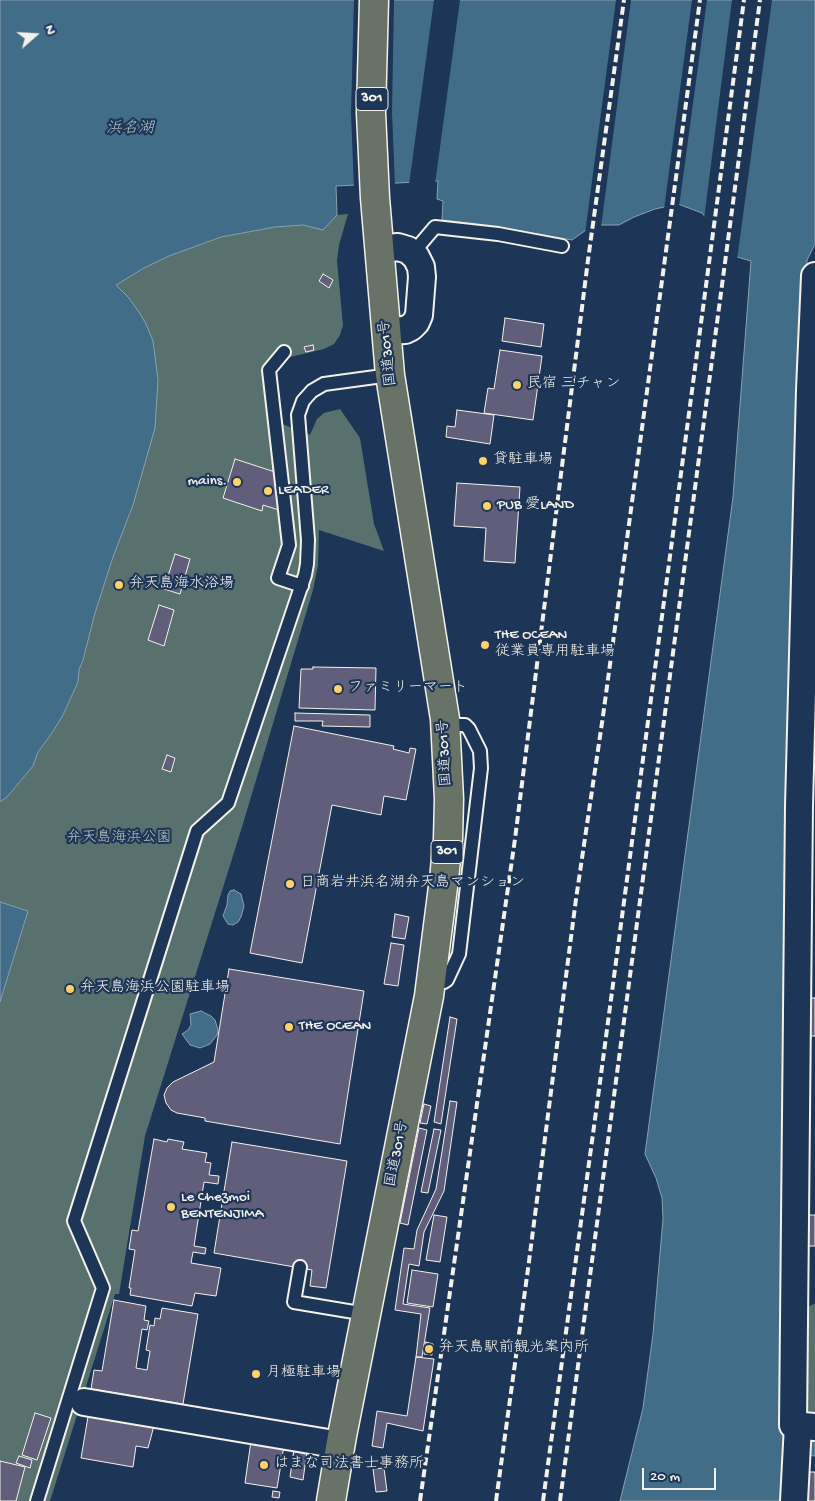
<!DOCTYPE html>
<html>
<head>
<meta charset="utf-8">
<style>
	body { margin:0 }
	#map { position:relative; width:815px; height:1501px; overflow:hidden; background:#1d3557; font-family:"Gochi Hand",sans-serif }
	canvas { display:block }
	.north { position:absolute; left:10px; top:10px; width:50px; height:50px; -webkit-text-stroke:4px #1d3557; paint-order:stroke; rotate:71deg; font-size:14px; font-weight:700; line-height:20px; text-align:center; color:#f4f1e8 }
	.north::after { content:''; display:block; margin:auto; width:18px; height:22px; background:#f4f1e8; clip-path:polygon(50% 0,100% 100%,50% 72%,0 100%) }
	.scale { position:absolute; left:642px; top:1468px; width:74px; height:22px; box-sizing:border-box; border:2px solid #f4f1e8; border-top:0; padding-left:6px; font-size:15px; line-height:18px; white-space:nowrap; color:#f4f1e8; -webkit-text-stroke:4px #1d3557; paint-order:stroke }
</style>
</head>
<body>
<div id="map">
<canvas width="815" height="1501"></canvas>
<div class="north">N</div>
<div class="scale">20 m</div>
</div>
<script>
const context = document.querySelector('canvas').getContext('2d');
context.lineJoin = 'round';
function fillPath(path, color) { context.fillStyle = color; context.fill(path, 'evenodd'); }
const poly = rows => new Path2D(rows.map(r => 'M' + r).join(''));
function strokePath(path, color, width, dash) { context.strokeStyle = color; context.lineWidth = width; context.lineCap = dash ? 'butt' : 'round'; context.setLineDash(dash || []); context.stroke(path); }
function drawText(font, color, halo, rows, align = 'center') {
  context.font = font + ' "Gochi Hand","Klee One",sans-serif'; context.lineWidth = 4.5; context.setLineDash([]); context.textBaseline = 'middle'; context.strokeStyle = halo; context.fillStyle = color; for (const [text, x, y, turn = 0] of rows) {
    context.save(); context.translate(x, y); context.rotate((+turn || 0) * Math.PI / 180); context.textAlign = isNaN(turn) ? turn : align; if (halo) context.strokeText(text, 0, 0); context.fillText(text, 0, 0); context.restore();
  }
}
fillPath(poly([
	[348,214,339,245,337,261,343,325,340,335,334,344,324,349,286,358,278,366,274,377,280,423,310,435,317,419,324,413,340,409,360,438,374,524,384,551,319,530,318,565,313,590,242,827,145,1136,119,1294,115,1294,50,1501,0,1501,0,1002,28,911,0,902,0,802,7,797,33,766,38,752,52,733,63,715,78,682,79,670,83,660,95,613,113,557,133,505,129,298,116,285,144,268,169,256,221,237,275,227,303,225,323,229,337,215],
	[814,1304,815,1304,815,1418,806,1416,802,1409,805,1308]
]), '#58716e');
const water = poly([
	[0,0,815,0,815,244,807,260,801,391,781,1431,815,1435,815,1456,785,1453,783,1501,620,1501,643,1408,653,1334,663,1219,662,1198,656,1178,645,1154,733,497,751,261,737,257,702,213,678,204,655,209,634,217,619,225,593,225,572,240,499,227,442,220,443,201,437,199,438,181,336,186,337,215,323,230,303,225,275,227,221,237,169,256,144,268,116,285,129,298,139,312,146,324,153,341,158,380,155,428,133,505,113,557,95,613,83,660,79,670,78,682,63,715,52,733,38,752,33,766,7,797,0,802,0,0],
	[234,890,241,894,244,906,241,917,238,922,233,925,228,924,223,916,227,905,228,895,230,891,234,890],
	[0,902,28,911,0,1002,0,902],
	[201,1011,211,1016,215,1020,218,1030,217,1035,210,1044,200,1048,190,1045,182,1034,188,1030,191,1025,190,1014,201,1011]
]);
fillPath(water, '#426d88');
strokePath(water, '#89a2ae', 1);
fillPath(poly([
	[354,0,394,0,392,112,395,186,354,188,351,113],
	[434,0,460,0,435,184,409,185],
	[616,0,631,0,601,227,594,227,585,234],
	[692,0,707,0,679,207,664,209],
	[732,0,772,0,737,260,704,219]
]), '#1d3557');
const building = poly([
	[323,274,333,280,329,288,319,281,323,274],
	[505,318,544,324,541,347,502,341,505,318],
	[313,345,314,350,306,352,304,347,313,345],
	[500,350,542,356,533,420,484,413,488,388,494,389,500,350],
	[457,410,494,415,490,444,446,437,447,426,455,427,457,410],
	[235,459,275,472,279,510,263,505,262,511,223,498,235,459],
	[457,483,520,487,515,563,484,561,486,528,454,526,457,483],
	[175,554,190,559,180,594,164,589,175,554],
	[159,605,174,610,164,646,148,640,159,605],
	[313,667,376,668,375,710,299,708,301,669,313,669,313,667],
	[295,713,370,715,370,727,322,726,323,721,295,721,295,713],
	[294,726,394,746,393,749,409,753,410,748,416,749,406,800,384,796,381,815,332,805,302,963,250,953,294,726],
	[167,755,175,758,171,772,162,769,167,755],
	[395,914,409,917,405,939,392,937,395,914],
	[391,943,404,945,398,986,384,984,391,943],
	[229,969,364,991,340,1144,205,1121,205,1118,177,1113,171,1110,166,1103,164,1095,167,1088,173,1082,214,1062,229,969],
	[809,998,815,998,815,1036,809,1036,809,998],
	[450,1017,457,1019,441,1124,434,1122,450,1017],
	[450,1101,457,1102,444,1191,424,1232,419,1266,409,1264,403,1304,430,1308,422,1357,416,1357,421,1314,395,1310,404,1248,414,1249,417,1230,436,1189,450,1101],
	[424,1104,431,1106,427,1124,420,1123,424,1104],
	[419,1128,427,1130,408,1225,400,1223,419,1128],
	[434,1129,441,1130,428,1193,421,1192,434,1129],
	[154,1139,167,1142,168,1139,184,1142,182,1149,207,1153,205,1162,211,1163,209,1175,219,1176,218,1184,204,1182,194,1246,206,1248,205,1254,193,1252,191,1263,221,1268,216,1296,195,1293,192,1306,130,1295,131,1288,129,1288,135,1250,129,1249,132,1230,138,1231,154,1139],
	[232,1142,347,1161,326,1288,310,1286,312,1270,214,1253,232,1142],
	[434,1215,447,1217,440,1262,426,1260,434,1215],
	[802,1215,815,1215,815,1246,802,1246,802,1215],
	[412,1270,438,1274,433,1307,407,1303,412,1270],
	[114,1300,146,1306,144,1320,149,1321,147,1330,142,1329,136,1368,147,1370,150,1351,146,1350,150,1325,154,1326,155,1318,160,1319,162,1308,198,1314,183,1404,91,1389,94,1370,102,1371,114,1300],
	[426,1342,433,1344,432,1355,424,1354,426,1342],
	[416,1357,434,1359,423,1431,387,1423,383,1448,372,1446,377,1411,407,1416,416,1357],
	[89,1411,155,1422,148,1448,136,1446,133,1467,81,1458,89,1411],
	[35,1413,51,1418,37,1460,22,1455,35,1413],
	[251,1441,284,1446,277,1488,245,1483,251,1441],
	[294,1449,307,1451,303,1480,290,1477,294,1449],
	[19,1456,32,1460,30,1468,16,1463,19,1456],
	[0,1461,25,1467,16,1501,0,1501,0,1461],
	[384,1468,387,1491,376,1492,373,1469,384,1468],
	[808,1472,815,1472,815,1501,805,1501,808,1472],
	[273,1491,280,1492,279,1498,272,1497,273,1491]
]);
fillPath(building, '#615e7b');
strokePath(building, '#f4f1e8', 1);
const service = poly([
	[412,254,435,227,498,234,562,246],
	[284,352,269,370,289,545,278,578,302,586],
	[431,982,444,982,447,980,459,954,481,768,480,751,469,729,465,725,445,725],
	[300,1267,294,1302,366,1314],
	[37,1501,103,1288,74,1221,197,831,228,803,305,575,307,564,308,540,298,415,303,401,312,391,324,384,390,375]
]);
const minor = poly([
	[380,249,398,247,408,250,416,257,421,267,422,277,419,315,416,322,411,327,405,330,386,331],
	[815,276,810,390,799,806,793,1425,815,1427],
	[84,1402,340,1445],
	[794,1501,798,1425]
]);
const trunk = poly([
	[331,1501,342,1436,429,996,444,879,448,839,449,799,445,719,390,375,375,198,371,113,374,0]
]);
strokePath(service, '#f4f1e8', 16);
strokePath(minor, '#f4f1e8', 30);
strokePath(trunk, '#f4f1e8', 31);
strokePath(service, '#1d3557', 12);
strokePath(minor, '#1d3557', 26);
strokePath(trunk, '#697266', 28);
strokePath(poly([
	[420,1501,515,839,588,260,624,0],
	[496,1501,528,1269,576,899,603,716,700,0],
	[543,1501,598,1097,744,0],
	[560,1501,760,0]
]), '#f4f1e8', 4, [8, 4]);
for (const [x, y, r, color] of [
	[517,385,5,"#ffd166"],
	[483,461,5,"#ffd166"],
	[237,482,5,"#ffd166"],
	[268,491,5,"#ffd166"],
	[487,506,5,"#ffd166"],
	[119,585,5,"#ffd166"],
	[485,645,5,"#ffd166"],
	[338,689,5,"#ffd166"],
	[290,884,5,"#ffd166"],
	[70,989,5,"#ffd166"],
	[289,1027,5,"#ffd166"],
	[171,1207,5,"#ffd166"],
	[429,1349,5,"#ffd166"],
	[256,1374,5,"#ffd166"],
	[264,1465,5,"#ffd166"]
]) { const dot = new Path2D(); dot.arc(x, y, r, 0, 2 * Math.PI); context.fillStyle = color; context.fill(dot); strokePath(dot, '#1d3557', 2); }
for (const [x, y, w] of [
	[372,99,32],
	[447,852,32]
]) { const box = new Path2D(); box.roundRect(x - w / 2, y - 11.5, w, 23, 4); context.fillStyle = '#1d3557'; context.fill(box); strokePath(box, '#f4f1e8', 1); }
drawText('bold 14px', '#f4f1e8', null, [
	["301",372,99],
	["301",447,852]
]);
drawText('15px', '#f4f1e8', '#1d3557', [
	["国道301号",389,353,-96],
	["国道301号",446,753,-93],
	["国道301号",398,1154,-79]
]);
drawText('15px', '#f4f1e8', '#1d3557', [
	["民宿 三チャン",527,385],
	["貸駐車場",493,461],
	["mains.",227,482,"right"],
	["LEADER",278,491],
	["PUB 愛LAND",497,506],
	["弁天島海水浴場",129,585],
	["THE OCEAN",495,636],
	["従業員専用駐車場",495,653],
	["ファミリーマート",348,689],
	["日商岩井浜名湖弁天島マンション",300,884],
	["弁天島海浜公園駐車場",80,989],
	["THE OCEAN",299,1027],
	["Le Chezmoi",181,1198],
	["BENTENJIMA",181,1215],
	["弁天島駅前観光案内所",439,1349],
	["月極駐車場",266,1374],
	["はまな司法書士事務所",274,1465]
], 'left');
drawText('15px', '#bdc4bd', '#1d3557', [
	["弁天島海浜公園",119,839]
]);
drawText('italic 16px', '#b6c3c6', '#1d3557', [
	["浜名湖",130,130]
]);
</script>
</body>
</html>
